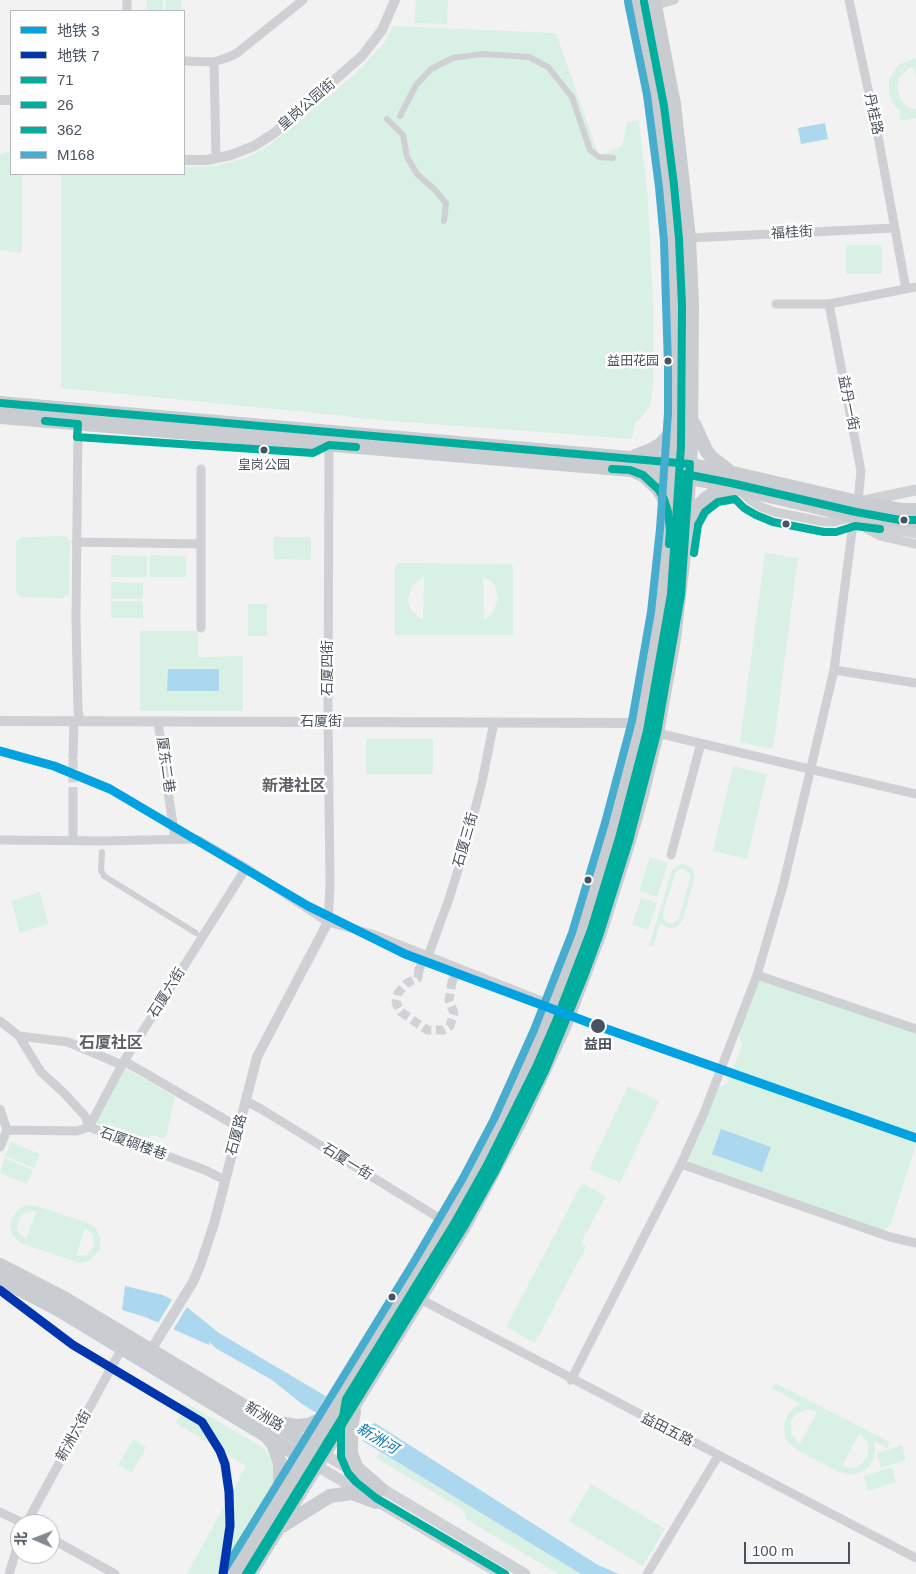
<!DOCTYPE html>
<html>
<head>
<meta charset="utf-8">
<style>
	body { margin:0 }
	#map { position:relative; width:916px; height:1574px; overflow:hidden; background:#f3f2f2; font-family:Arial,"Noto Sans SC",sans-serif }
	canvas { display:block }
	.legend { position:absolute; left:10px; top:10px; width:175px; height:165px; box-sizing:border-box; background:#fff; border:1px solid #b6babf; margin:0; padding:6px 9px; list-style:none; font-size:15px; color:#49525f }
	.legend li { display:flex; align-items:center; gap:10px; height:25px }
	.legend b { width:25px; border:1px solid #b6babf }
	.north { position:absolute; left:10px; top:1514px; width:50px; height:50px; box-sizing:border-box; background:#fff; border:1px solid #b6babf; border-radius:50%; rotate:271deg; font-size:14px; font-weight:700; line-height:20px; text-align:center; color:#49525f }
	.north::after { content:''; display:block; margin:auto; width:18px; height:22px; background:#848a92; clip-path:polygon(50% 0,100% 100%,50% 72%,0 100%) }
	.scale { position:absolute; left:744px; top:1542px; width:106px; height:22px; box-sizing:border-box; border:2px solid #49525f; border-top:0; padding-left:6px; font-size:15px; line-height:18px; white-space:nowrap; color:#49525f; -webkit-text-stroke:4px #fff; paint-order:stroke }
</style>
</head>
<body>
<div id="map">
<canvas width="916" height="1574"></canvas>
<ul class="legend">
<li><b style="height:6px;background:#00a2e1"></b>地铁 3</li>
<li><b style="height:6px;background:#0035ad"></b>地铁 7</li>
<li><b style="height:6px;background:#01ad9c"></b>71</li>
<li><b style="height:6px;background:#01ad9c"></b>26</li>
<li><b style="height:6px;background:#01ad9c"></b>362</li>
<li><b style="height:6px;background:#47adcf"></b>M168</li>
</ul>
<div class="north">北</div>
<div class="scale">100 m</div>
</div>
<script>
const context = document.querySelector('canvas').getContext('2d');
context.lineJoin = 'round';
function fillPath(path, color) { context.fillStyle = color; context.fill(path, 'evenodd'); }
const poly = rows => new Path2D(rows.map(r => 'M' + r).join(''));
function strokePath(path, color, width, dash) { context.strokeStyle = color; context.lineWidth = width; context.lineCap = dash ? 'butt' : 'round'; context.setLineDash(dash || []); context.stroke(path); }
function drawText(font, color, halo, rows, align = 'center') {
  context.font = font + ' Arial,"Noto Sans SC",sans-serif'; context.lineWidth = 5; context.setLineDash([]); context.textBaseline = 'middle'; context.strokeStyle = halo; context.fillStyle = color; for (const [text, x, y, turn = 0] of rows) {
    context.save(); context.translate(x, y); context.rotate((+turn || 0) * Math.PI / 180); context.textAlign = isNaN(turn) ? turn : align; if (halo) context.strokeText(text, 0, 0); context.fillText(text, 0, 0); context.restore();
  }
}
fillPath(poly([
	[147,0,163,0,163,11,147,11],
	[166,0,181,0,181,11,166,11],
	[416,0,448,0,447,24,414,23],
	[393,26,556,33,599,156,622,146,627,122,639,120,648,199,653,307,653,387,650,405,641,419,635,422,632,439,365,419,345,416,61,388,61,174,184,174,184,167,215,166,248,157,270,145,355,74,384,43],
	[916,58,916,78,914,67,909,68,899,78,897,87,901,100,908,107,916,109,916,118,901,121,899,113,901,112,894,106,889,94,889,80,895,69,900,64],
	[11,151,11,174,22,174,22,253,0,250,0,154],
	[846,245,882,245,882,274,846,274],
	[64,536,67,537,70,542,69,595,63,598,20,597,16,592,16,541,22,537],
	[273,537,311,537,311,560,274,559],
	[765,553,798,558,773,749,740,742],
	[111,555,147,556,147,577,111,577],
	[150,555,186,556,186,577,150,577],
	[398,563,511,564,513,567,513,635,395,635,395,567],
	[423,577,424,577,423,620,411,610,408,600,412,586],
	[483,577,492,582,495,586,498,600,492,614,484,620],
	[111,582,143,583,143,599,111,599],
	[111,601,143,601,143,618,111,618],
	[248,604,267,604,267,636,248,636],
	[140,631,198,631,198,657,243,656,243,711,140,711],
	[366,739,433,739,433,774,366,774],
	[733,766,767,774,747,859,713,851],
	[650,857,668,863,657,897,639,891],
	[684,864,692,868,695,876,683,920,678,926,674,928,665,927,660,923,653,947,649,946,671,873,676,866],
	[684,869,690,874,690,879,679,918,675,923,670,924,663,919,663,913,675,874,678,870],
	[40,892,48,924,20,933,11,901],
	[641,898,657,903,648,930,632,925],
	[765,979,916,1030,916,1144,890,1226,882,1231,691,1165,686,1155,716,1087,727,1084,729,1080,742,1045,738,1032,759,981],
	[125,1068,175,1097,166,1137,163,1138,150,1135,148,1142,95,1123],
	[628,1086,659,1101,620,1183,589,1169],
	[11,1142,40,1154,34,1168,5,1156],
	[5,1158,33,1170,27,1184,0,1173],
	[582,1183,606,1196,581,1243,586,1247,535,1343,506,1327],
	[27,1205,37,1206,91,1224,96,1228,100,1238,100,1249,97,1253,89,1261,79,1263,20,1243,12,1235,10,1224,14,1214,22,1207],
	[32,1211,36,1212,26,1239,18,1232,17,1225,22,1215],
	[85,1228,93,1235,94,1246,87,1255,76,1256],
	[775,1383,890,1442,887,1448,874,1441,875,1453,871,1464,862,1472,851,1475,839,1472,797,1450,788,1442,785,1437,784,1425,788,1414,792,1409,801,1404,772,1388],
	[808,1409,817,1412,800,1444,791,1434,791,1421,796,1414],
	[859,1434,863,1436,868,1443,868,1456,859,1466,851,1468,842,1466],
	[186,1403,264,1448,274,1466,274,1489,222,1574,187,1574,246,1466,176,1423],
	[133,1439,146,1447,132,1473,118,1465],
	[902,1445,906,1460,881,1468,877,1453],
	[380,1452,581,1574,559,1574,467,1520,463,1510,376,1458],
	[892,1467,896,1482,868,1491,864,1476],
	[591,1484,665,1529,643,1566,569,1521]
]), '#d8f1e4');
fillPath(poly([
	[825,123,828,139,801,144,798,128],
	[168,669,219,669,219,691,167,691],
	[721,1129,771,1147,762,1172,712,1154],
	[125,1286,163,1295,188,1308,219,1333,373,1424,375,1423,598,1565,619,1574,581,1574,302,1404,272,1380,217,1349,209,1342,209,1345,145,1317,122,1310]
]), '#acd8ef');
fillPath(poly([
	[173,1298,188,1305,172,1332,157,1325],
	[327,1394,374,1421,361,1443,315,1415]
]), '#f3f2f2');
strokePath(poly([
	[73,796,73,757],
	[419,970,418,978,407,983,398,993,396,1003,401,1012,427,1030,443,1030,450,1026,454,1013,449,1000,452,982]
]), '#d1d2d5', 9, [9, 4.5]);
strokePath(poly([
	[400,116,416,85,431,69,453,58,482,54,529,57,548,67,572,97,590,150,599,157,613,158],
	[387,119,403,135,407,157,417,174,434,189,446,203,444,221],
	[102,852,101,870,104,876,196,933]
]), '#ced0d3', 6);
strokePath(poly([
	[127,0,127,11],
	[849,0,878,136,906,289],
	[656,5,674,0],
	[184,61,214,62,229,57,237,53,303,0],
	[214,62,216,158],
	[689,238,894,228],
	[776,304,829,304,916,287],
	[829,304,861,471,858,502],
	[78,424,76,617,78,712,81,721],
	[740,491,750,500,761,507,775,512,825,522,834,522,852,517],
	[854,516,867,529,880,536,916,544],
	[76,542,201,544],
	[201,628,201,469],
	[834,670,916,683],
	[158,722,175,839],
	[657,733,916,794],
	[73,757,74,721],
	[0,840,104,841,189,839,198,840,246,868,328,922,372,934,554,1006],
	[73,840,73,796],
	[671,855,701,743],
	[328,922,330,887,328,711,329,445],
	[428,956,449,899,467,841,482,782,494,722],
	[419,970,425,955],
	[757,975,916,1029],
	[452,982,458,968],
	[0,1021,19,1036,41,1072,64,1093,85,1116,89,1127,205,1170,225,1180],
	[19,1036,68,1042,122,1065],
	[124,1061,238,1127],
	[246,1101,261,1109,449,1224],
	[0,1109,7,1130,0,1147],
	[7,1130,77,1131,89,1127,124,1061,246,868],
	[681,1164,890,1237,916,1243],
	[420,1299,916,1558],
	[571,1380,681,1164,704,1113,757,975,783,886,834,670,854,516],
	[0,1512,25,1524],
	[26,1524,122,1348],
	[50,1538,115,1574],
	[9,1574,20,1538],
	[647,1574,718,1456]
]), '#ced0d3', 9);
strokePath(poly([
	[0,100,11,100],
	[184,160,207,160,231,155,254,146,273,134,362,56,382,30,395,0],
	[0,721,642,723],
	[151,1350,193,1282,201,1263,214,1224,257,1057,328,922]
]), '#ced0d3', 10);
strokePath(poly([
	[864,501,916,490],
	[872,522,888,528,916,533],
	[324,1454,525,1574],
	[317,1466,501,1574]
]), '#cfd2d5', 11);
strokePath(poly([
	[0,403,676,462,733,473,858,502,901,510,916,510],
	[0,417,655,472,706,481,854,516,888,520,916,521],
	[694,424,706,450,711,457,728,470],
	[635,456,651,450,661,444,670,434,675,421],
	[636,472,643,475,658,489,664,499,668,514],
	[688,522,691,514,705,499,714,493,732,489],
	[0,1265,64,1298,319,1451],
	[0,1279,59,1310,311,1463],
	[354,1411,351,1430,351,1454,357,1468,381,1489],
	[279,1423,296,1426,308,1425,319,1420,331,1412],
	[268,1438,273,1444,280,1463,280,1483,278,1498],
	[282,1526,330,1496,352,1493,376,1502],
	[234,1574,424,1265,472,1183,503,1123,543,1034,581,936,615,826,642,723,661,613,670,530,678,413,678,365,674,240,669,186,657,93,645,29,638,0],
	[250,1574,464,1227,521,1120,565,1025,600,933,629,841,642,795,657,733,674,639,685,547,691,446,692,305,689,238,674,104,654,0]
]), '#c9cdd1', 14);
strokePath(poly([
	[0,403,690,464,681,595,657,733,629,841,600,933,583,979,545,1071,496,1170,464,1227,250,1574],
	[45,421,78,424,77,437,313,453,329,445,356,447],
	[612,469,630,470,643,475,658,489,664,499,668,512,670,530,669,544]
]), '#01ad9c', 8);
strokePath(poly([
	[694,553,698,525,705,512,718,502,735,499,744,508,756,515,773,522,824,532,836,532,855,526,880,529],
	[246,1574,433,1270,481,1188,526,1098,578,974,615,865,652,725,675,586,685,474,731,483,856,512,900,520,916,520]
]), '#01ad9c', 8);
strokePath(poly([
	[505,1574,376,1498,356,1482,348,1473,341,1457,341,1429,346,1399,455,1222,487,1165,536,1067,556,1021,591,930,619,838,647,731,671,594,681,446,682,305,679,239,674,185,664,106,644,2]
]), '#01ad9c', 8);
strokePath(poly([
	[225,1569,415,1260,463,1178,494,1119,534,1030,572,933,605,823,632,721,651,612,660,529,668,413,668,365,664,241,659,187,647,95,628,2]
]), '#47adcf', 8);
strokePath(poly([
	[0,751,54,766,110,789,308,906,405,954,598,1026,916,1138]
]), '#00a2e1', 9);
strokePath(poly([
	[0,1290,73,1345,202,1422,220,1451,225,1464,229,1492,230,1526,223,1574]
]), '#0035ad', 9);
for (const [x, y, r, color] of [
	[668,361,4.5,"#49525f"],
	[264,450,4.5,"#49525f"],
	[904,520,4.5,"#49525f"],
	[786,524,4.5,"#49525f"],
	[588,880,4.5,"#49525f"],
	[598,1026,8,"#49525f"],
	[392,1297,4.5,"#49525f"]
]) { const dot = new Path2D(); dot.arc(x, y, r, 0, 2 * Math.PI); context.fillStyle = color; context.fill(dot); strokePath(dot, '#fff', 2); }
drawText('13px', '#49525f', '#fff', [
	["益田花园",659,361],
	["皇岗公园",264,465,"center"]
], 'right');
drawText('14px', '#49525f', '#fff', [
	["皇岗公园街",307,105,-41],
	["丹桂路",873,114,78],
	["福桂街",792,233,-3],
	["益丹一街",848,403,79],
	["石厦四街",328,668,-90],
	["石厦街",321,722],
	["厦东二巷",165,765,82],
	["石厦三街",466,840,-74],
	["石厦六街",167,993,-58],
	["石厦路",237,1135,-75],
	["石厦碉楼巷",133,1144,20],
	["石厦一街",347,1162,32],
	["新洲路",264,1417,31],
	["益田五路",667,1430,27],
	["新洲六街",74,1436,-61]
]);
drawText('bold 14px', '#49525f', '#fff', [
	["益田",598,1045]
]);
drawText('italic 15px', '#0a78b1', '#fff', [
	["新洲河",377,1439,31]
]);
drawText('bold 16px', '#5e6067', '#fff', [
	["新港社区",294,787],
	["石厦社区",111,1044]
]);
</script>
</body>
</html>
